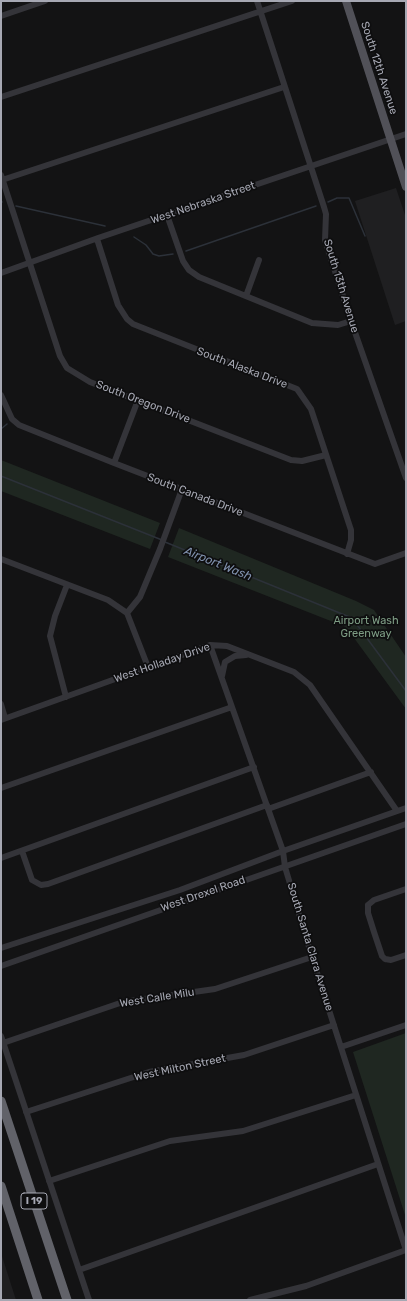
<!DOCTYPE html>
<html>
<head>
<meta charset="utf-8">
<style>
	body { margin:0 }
	#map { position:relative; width:407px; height:1301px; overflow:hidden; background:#131314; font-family:Rubik,sans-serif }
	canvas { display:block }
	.frame { position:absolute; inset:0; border:2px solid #a6a8b3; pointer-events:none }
</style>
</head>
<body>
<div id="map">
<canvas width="407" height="1301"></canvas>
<div class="frame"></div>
</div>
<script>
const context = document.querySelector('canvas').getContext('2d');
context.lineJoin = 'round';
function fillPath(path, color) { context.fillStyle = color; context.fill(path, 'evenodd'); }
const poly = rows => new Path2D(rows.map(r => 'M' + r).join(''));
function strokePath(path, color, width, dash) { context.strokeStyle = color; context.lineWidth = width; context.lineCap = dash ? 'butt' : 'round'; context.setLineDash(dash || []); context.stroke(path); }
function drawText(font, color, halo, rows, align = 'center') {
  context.font = font + ' Rubik,sans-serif'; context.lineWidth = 3.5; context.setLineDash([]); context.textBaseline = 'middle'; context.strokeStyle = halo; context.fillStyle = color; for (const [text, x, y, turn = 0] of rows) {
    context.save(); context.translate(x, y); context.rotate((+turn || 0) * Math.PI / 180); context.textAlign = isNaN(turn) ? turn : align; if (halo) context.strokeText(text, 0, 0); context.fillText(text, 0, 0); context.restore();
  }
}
fillPath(poly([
	[396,188,406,218,406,321,395,325,355,201],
	[1,1253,16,1300,1,1300]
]), '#1f1f21');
fillPath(poly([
	[1,460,160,523,150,549,1,491],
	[179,528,356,601,374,610,406,657,406,709,346,627,168,557],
	[406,1033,406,1218,353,1052]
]), '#1f2721');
strokePath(poly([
	[1,201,2,202],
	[328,202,337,198,349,198,365,236],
	[16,206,105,226],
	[134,237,146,245,153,254,159,256,173,254],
	[186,251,316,206],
	[1,429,7,424],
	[1,476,162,540],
	[165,542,352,618,406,691]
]), '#2c3139', 1.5);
strokePath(poly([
	[257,1,324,207,326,214,325,240,351,321,406,478],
	[1,16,45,1],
	[1,97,292,1],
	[1,175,60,356,67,368,90,382,291,460,302,461,326,455],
	[2,180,284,87],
	[167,215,183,261,189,270,199,277,312,323,338,325,351,321],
	[97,239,118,305,127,319,133,324,297,389,311,409,351,530,351,540,347,554],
	[1,273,98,238,406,134],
	[246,296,259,260],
	[1,395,12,419,19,425,114,463,375,564,406,553],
	[114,463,138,400],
	[1,559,108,600,127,613,148,667],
	[127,613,140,597,160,549,182,489],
	[210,645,283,851,285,867,312,957,406,1250],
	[222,676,225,662,235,656,246,655],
	[66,697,50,636,55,616,67,585],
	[1,704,5,718],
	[1,720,210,645,227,646,294,672,310,685,397,811],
	[1,788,232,707],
	[268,809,371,772],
	[22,851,32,880,41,885,48,884,267,805],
	[1,858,254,767],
	[368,905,368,913,374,932,382,956,385,959],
	[368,905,374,900,406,889],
	[1,948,180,890,283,851,406,808],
	[385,959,391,960,406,955],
	[1,966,406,824],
	[1,1036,89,1300],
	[3,1043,123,1002,215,989,312,957],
	[341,1047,406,1025],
	[26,1112,149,1072,244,1055,334,1025],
	[49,1181,170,1141,243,1131,356,1095],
	[79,1270,378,1164],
	[250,1300,306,1286,406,1250]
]), '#343439', 6);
strokePath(poly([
	[346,1,406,187]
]), '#515158', 8);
strokePath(poly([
	[1,1101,67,1300],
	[1,1186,38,1300]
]), '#616269', 9);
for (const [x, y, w] of [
	[34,1201,26]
]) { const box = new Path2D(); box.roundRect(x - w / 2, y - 8, w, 16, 3); context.fillStyle = '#0e0e0f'; context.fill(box); strokePath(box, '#a6a8b3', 1); }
drawText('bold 10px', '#a6a8b3', null, [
	["I 19",34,1201]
]);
drawText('11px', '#a6a8b3', '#0e0e0f', [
	["South 12th Avenue",379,68,72],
	["West Nebraska Street",203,203,-19],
	["South 13th Avenue",341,286,73],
	["South Alaska Drive",242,368,21],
	["South Oregon Drive",143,402,21],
	["South Canada Drive",195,495,21],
	["West Holladay Drive",162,663,-19],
	["West Drexel Road",203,894,-19],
	["South Santa Clara Avenue",310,947,73],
	["West Calle Milu",157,998,-9],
	["West Milton Street",180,1068,-12]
]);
drawText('11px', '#7e9d85', '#0e0e0f', [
	["Airport Wash",366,621],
	["Greenway",366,634]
]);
drawText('italic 12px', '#7f90ac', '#0e0e0f', [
	["Airport Wash",218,564,22]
]);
</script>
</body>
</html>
